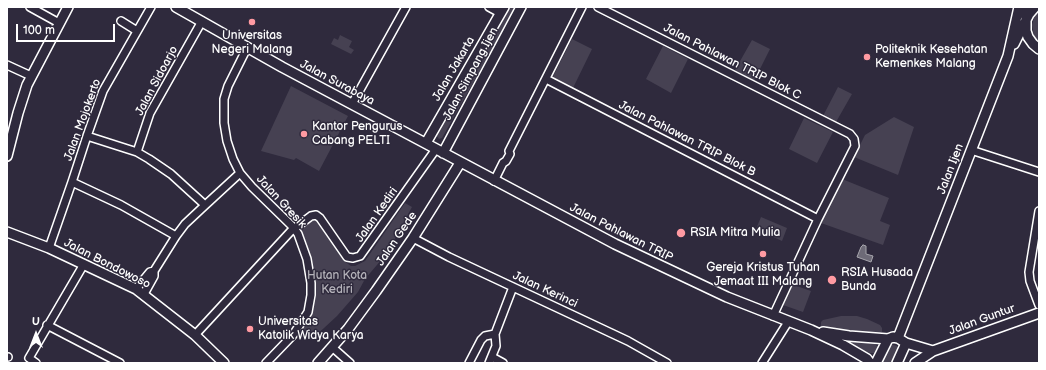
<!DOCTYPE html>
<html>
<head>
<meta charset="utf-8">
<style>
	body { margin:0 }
	#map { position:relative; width:1046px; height:370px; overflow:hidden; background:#2f2a3d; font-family:"Balsamiq Sans",sans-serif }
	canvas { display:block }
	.frame { position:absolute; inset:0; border:8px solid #fff; pointer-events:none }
	.north { position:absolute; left:16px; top:314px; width:40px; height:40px; -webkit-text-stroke:3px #2f2a3d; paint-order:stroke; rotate:0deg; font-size:11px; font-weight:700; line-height:16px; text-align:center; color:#fff }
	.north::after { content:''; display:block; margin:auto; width:14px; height:18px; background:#fff; clip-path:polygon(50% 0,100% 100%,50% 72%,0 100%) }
	.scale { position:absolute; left:16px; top:24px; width:99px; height:18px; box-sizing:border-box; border:2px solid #fff; border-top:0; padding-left:5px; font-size:12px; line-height:14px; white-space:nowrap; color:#fff; -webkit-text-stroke:3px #2f2a3d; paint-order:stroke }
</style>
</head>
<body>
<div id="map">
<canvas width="1046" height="370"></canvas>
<div class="frame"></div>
<div class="north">U</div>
<div class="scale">100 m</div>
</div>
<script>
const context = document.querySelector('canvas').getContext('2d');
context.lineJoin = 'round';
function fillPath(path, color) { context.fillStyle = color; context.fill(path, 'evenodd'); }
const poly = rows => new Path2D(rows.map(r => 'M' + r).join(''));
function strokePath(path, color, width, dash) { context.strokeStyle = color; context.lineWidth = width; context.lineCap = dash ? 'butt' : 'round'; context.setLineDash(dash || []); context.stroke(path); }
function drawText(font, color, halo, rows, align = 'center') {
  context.font = font + ' "Balsamiq Sans",sans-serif'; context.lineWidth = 3; context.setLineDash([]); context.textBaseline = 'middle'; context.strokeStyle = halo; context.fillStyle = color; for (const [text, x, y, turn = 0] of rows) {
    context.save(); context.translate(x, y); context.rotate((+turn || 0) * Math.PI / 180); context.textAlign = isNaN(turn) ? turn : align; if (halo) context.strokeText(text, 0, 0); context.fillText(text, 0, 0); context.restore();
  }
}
fillPath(poly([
	[508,7,516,7,442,138,439,139,436,135],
	[1039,10,1039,42,1034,36,1032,25,1035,15],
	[340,35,352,41,349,47,354,50,351,54,331,44,334,38,338,40],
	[572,39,592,49,573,88,554,78,553,76],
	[752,40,770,49,754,81,735,70],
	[663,46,688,59,671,93,646,79],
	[291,86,348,116,319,171,296,158,294,160,261,151],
	[838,87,852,94,836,122,823,116],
	[894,117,914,127,898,175,854,157,865,135],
	[804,118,833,132,817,163,789,149],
	[842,179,889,198,880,221,890,225,883,245,821,223],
	[405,203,412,207,388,252,365,279,358,292,337,316,311,340,300,331,313,312,316,296,316,280,312,260,304,236,299,229,316,219,321,224,344,261,351,266,355,266,365,261],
	[761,217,787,228,782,241,756,229],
	[791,284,811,291,803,312,783,305],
	[841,316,857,316,867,319,880,325,882,328,882,332,879,334,848,332,821,326,821,322,823,320],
	[829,336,874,343,878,347,874,353,870,353],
	[890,344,897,346,898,350,893,363,879,363]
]), '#464152');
const water = poly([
	[863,245,866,246,866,254,873,256,871,262,857,257,861,247,863,245]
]);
fillPath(water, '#6d6a77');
strokePath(water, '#a7a6ad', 1);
const minor = poly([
	[30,7,59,23],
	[489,7,500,13],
	[598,7,850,134,854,139,855,146,818,219,773,316],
	[121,21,137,31],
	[247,48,228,86,224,99,224,123,227,141,233,159,240,173,252,187,294,228,298,234,307,259,311,283,311,295,308,312,293,335,266,363],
	[7,65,31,76],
	[546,79,818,219],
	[352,104,406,7],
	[87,136,137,152,149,159,171,174,205,205],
	[971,150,1039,172],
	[137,152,150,113,202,21],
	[494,181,503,163,506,161,510,154,509,151,582,7],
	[72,182,121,205,176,236],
	[1039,211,1029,272,1030,281,1039,305],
	[413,238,449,257,628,341,667,363],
	[49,248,72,182,87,136,103,91,151,7],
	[154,271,176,236,185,224,201,209,240,173],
	[136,289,150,272,154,271,154,276,144,294],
	[47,325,120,363],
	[195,335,291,231,311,216,316,215,320,218,347,257,353,258,360,256,436,149],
	[332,347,350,363],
	[7,357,8,357],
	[492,357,503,363],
	[36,363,29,358,84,264],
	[469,363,481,340,485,336,495,334],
	[489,363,496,346,495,334,513,287],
	[762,363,788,322]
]);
const major = poly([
	[176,7,282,67,615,244,727,297,811,330,843,345,867,359,870,363],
	[1035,7,1029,14,1026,20,1026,31,1028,37,1033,44,1039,49],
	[1014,44,1026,20,1025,7],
	[426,143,504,7],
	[443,153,521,7],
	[7,156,18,113,27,85,68,7],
	[7,232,49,248,136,289,195,335,224,363],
	[823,332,849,336,888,339],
	[898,338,1008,56,1019,7],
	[318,363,348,329,376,291,413,238,460,163],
	[876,363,888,339,893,337,898,338,906,343,933,351],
	[897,363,906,343],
	[915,363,933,351,1039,313]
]);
strokePath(minor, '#fff', 10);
strokePath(major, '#fff', 12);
strokePath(minor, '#2f2a3d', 7);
strokePath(major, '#2f2a3d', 9);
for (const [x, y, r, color] of [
	[252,22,4,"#ff9aa2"],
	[867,57,4,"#ff9aa2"],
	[304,134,4,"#ff9aa2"],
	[681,233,5,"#ff9aa2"],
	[763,254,4,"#ff9aa2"],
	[832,280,5,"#ff9aa2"],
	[250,329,4,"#ff9aa2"]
]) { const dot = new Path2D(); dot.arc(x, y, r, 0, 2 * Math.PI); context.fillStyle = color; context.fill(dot); strokePath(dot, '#2f2a3d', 1.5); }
drawText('12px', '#fff', '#2f2a3d', [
	["Universitas",252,36,"center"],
	["Negeri Malang",252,50,"center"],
	["Politeknik Kesehatan",875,50],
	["Kemenkes Malang",875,64],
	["Kantor Pengurus",312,127],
	["Cabang PELTI",312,141],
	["RSIA Mitra Mulia",690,233],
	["Gereja Kristus Tuhan",763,268,"center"],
	["Jemaat III Malang",763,282,"center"],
	["RSIA Husada",841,273],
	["Bunda",841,287],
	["Universitas",258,322],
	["Katolik Widya Karya",258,336]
], 'left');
drawText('12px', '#fff', '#2f2a3d', [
	["Jalan Pahlawan TRIP Blok C",732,62,27],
	["Jalan Jakarta",454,69,-60],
	["Jalan Simpang Ijen",471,74,-62],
	["Jalan Sidoarjo",157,81,-62],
	["Jalan Surabaya",337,83,28],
	["Jalan Mojokerto",83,120,-70],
	["Jalan Pahlawan TRIP Blok B",687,139,27],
	["Jalan Ijen",951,169,-69],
	["Jalan Gresik",281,202,47],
	["Jalan Kediri",377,215,-55],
	["Jalan Pahlawan TRIP",621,233,27],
	["Jalan Gede",397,239,-56],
	["Jalan Bondowoso",107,264,27],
	["Jalan Kerinci",545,290,25],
	["Jalan Guntur",982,320,-20]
]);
drawText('12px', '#b5b3ba', '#2f2a3d', [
	["Hutan Kota",337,276],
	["Kediri",337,290]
]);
</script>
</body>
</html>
